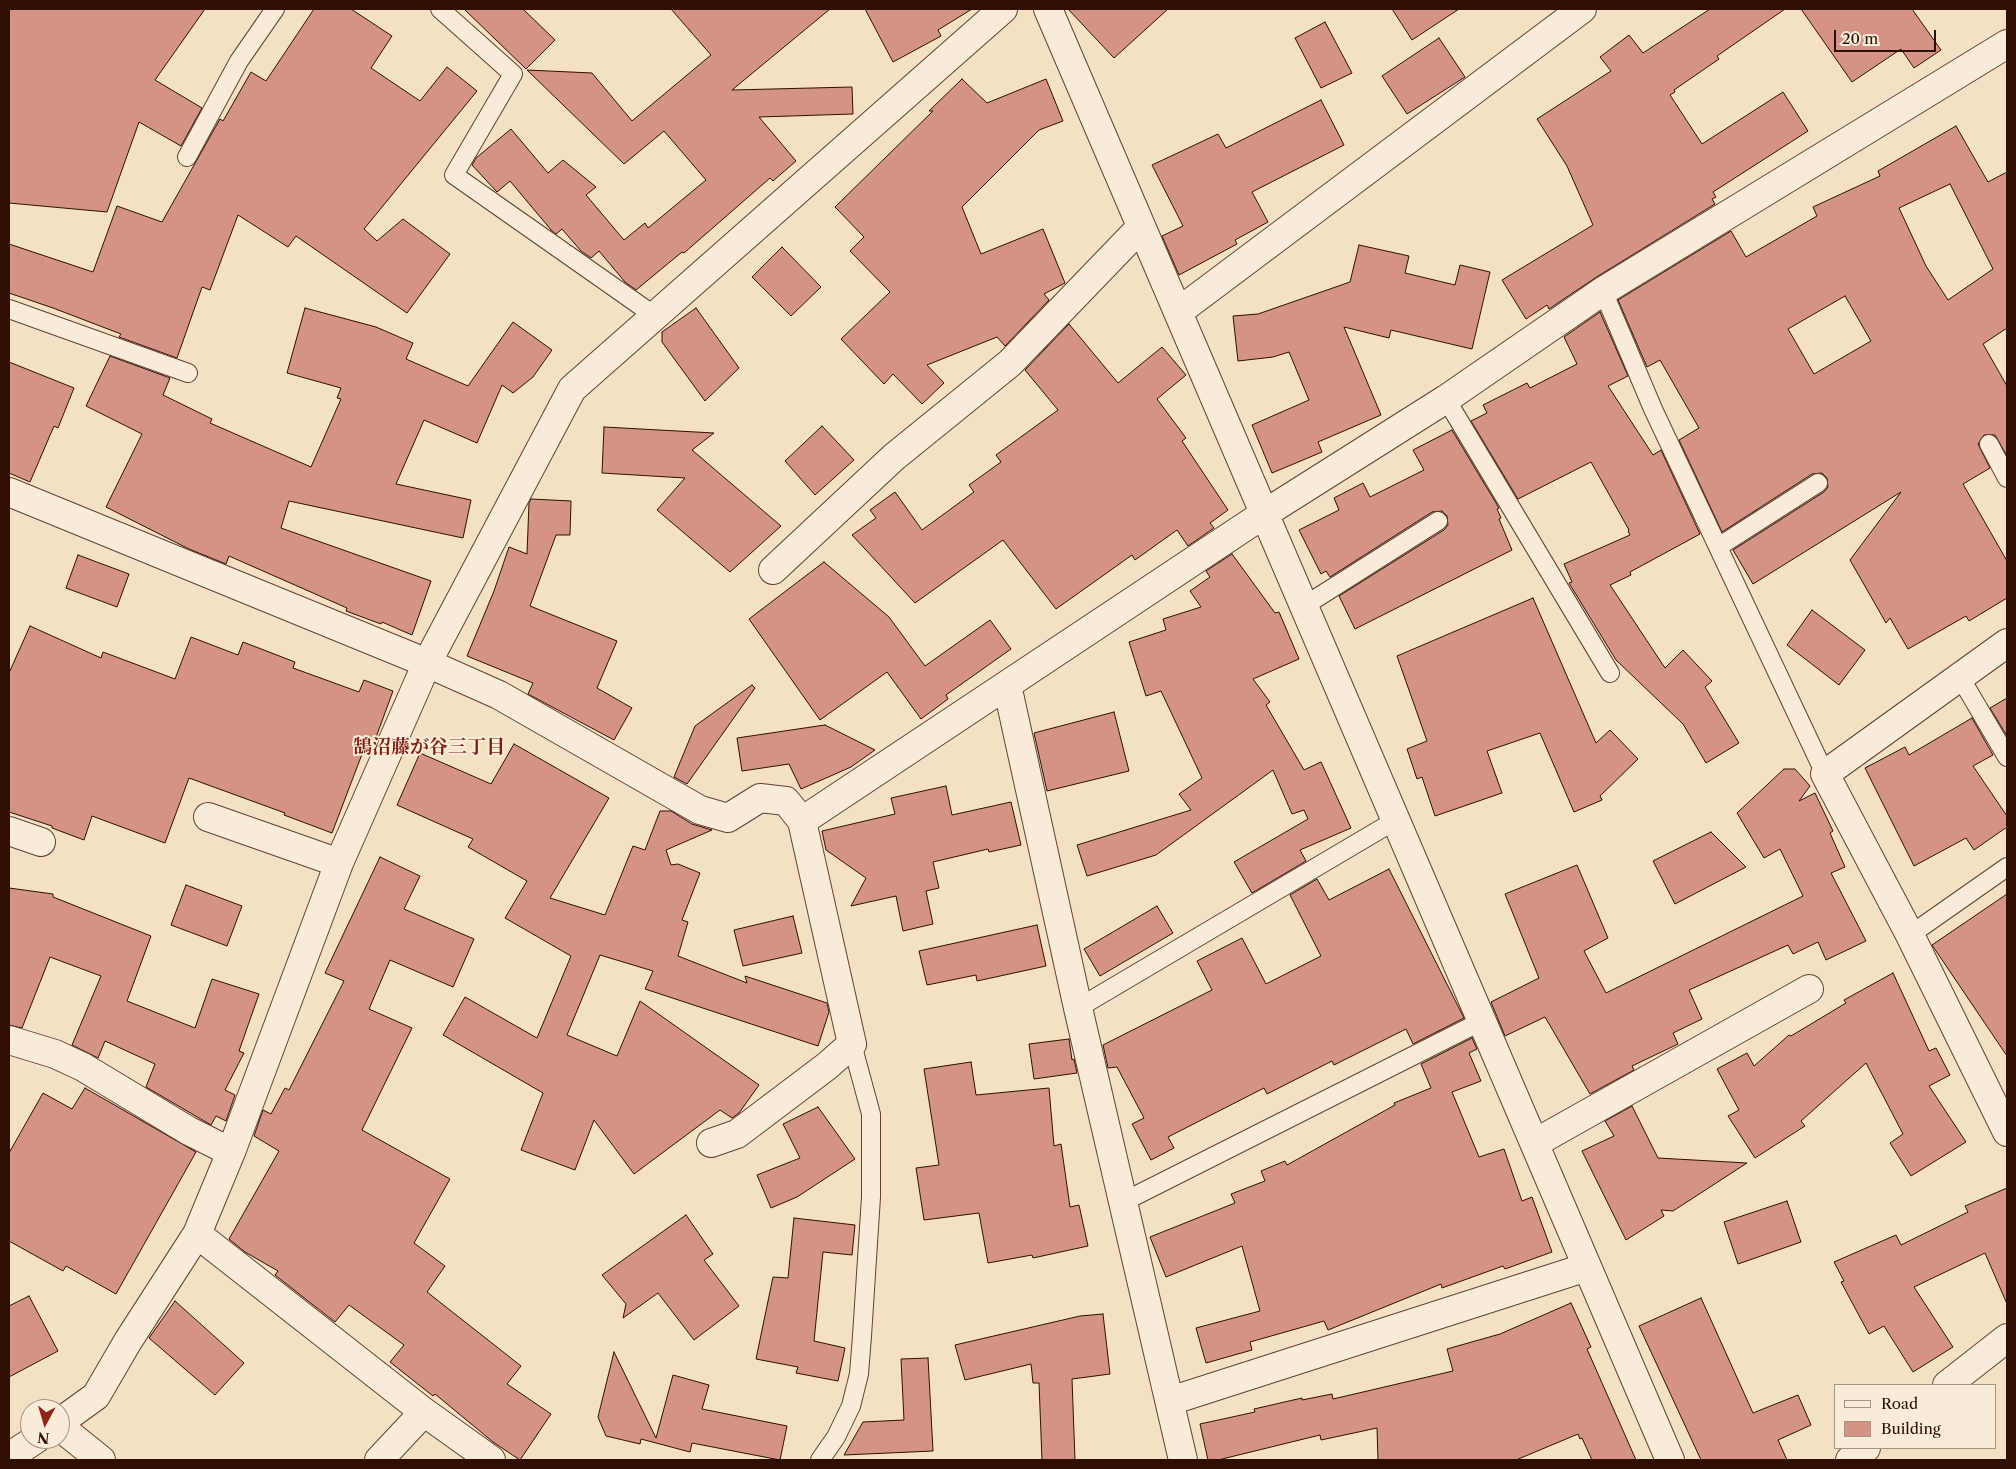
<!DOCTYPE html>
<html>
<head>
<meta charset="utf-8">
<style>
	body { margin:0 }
	#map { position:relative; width:2016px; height:1469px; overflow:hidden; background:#f4e0c2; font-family:"Libre Caslon Text",serif }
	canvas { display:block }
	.frame { position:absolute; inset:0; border:10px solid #300e02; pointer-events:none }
	.legend { position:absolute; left:1834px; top:1384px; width:162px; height:65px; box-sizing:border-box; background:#f8ebd7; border:1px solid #a89382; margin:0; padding:6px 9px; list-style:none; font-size:15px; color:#300e02 }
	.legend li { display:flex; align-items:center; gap:10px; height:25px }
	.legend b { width:25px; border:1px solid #a89382 }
	.north { position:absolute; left:20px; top:1399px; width:50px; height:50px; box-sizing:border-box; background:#f8ebd7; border:1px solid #a89382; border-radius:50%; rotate:186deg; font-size:14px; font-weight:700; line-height:20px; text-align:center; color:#300e02 }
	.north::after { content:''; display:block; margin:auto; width:18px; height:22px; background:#8f2418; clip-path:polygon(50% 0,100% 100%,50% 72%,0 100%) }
	.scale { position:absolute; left:1834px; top:30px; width:102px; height:22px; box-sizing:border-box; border:2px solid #300e02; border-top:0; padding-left:6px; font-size:15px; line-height:18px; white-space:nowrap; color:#300e02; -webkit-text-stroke:4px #f8ebd7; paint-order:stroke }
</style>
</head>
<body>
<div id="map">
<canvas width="2016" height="1469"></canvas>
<div class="frame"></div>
<ul class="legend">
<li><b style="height:6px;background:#f8ebd7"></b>Road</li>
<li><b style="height:14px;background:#d39486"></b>Building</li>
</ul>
<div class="north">N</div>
<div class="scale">20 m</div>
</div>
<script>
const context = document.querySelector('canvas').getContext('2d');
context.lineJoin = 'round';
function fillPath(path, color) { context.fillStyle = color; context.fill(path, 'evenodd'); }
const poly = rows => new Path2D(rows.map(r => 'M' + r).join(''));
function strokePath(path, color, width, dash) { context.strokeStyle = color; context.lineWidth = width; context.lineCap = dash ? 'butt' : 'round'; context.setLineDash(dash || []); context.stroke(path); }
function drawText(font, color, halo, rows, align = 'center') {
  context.font = font + ' "Libre Caslon Text","Noto Serif JP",serif'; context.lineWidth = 4; context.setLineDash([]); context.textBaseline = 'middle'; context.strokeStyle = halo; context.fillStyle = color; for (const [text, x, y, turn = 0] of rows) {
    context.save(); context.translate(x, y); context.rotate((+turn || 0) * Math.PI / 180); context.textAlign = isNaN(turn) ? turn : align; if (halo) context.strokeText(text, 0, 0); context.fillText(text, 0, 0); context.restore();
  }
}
const building = poly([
	[9,9,205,9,155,80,202,108,181,146,139,122,107,212,9,203,9,9],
	[314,9,351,9,392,36,371,68,420,101,447,67,477,91,364,229,377,241,403,219,450,254,407,313,296,236,288,247,238,215,210,290,202,287,177,358,119,337,121,334,53,308,9,293,9,244,93,272,117,206,162,222,220,119,223,121,251,72,266,81,314,9],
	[464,9,523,9,555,40,526,69,464,9],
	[671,9,830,9,732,90,852,87,853,114,759,117,796,161,773,181,770,178,684,253,682,252,636,290,625,282,599,251,591,258,581,251,562,229,556,234,552,231,510,181,497,192,472,165,476,158,511,129,548,173,563,160,596,187,586,195,624,240,645,223,648,228,706,180,664,131,624,164,527,70,592,73,632,121,711,55,671,9],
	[865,9,972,9,938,30,941,36,893,62,865,9],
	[1068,9,1168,9,1114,58,1068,9],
	[1392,9,1459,9,1412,40,1392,9],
	[1710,9,1785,9,1717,56,1719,59,1674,90,1675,92,1670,95,1702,144,1783,92,1808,131,1713,192,1716,197,1712,199,1715,204,1595,278,1549,309,1547,305,1526,319,1502,280,1593,225,1567,166,1537,119,1611,71,1600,57,1629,35,1643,53,1710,9],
	[1801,9,1912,9,1941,50,1914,68,1901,49,1852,82,1801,9],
	[1325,22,1352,73,1321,88,1295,38,1325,22],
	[1439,38,1465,77,1407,114,1382,76,1439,38],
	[962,79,987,103,1046,79,1063,121,1039,130,962,207,981,254,1043,229,1065,283,1044,294,1049,300,1005,346,997,337,927,365,944,383,922,404,893,374,884,384,841,339,890,292,850,251,864,237,835,207,933,111,929,111,962,79],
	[1321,100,1344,145,1252,192,1268,222,1235,240,1237,244,1179,275,1162,236,1183,226,1152,165,1218,134,1226,148,1321,100],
	[1956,126,1988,182,2007,172,2007,328,1983,344,2007,386,2007,456,1995,435,1984,435,1978,444,1990,468,1963,484,2007,561,2007,598,1969,621,1966,616,1908,649,1890,618,1886,623,1850,560,1901,492,1753,584,1733,550,1824,492,1828,487,1827,478,1822,473,1812,474,1722,532,1679,440,1699,428,1660,360,1647,367,1618,300,1731,231,1746,257,1817,216,1813,207,1880,176,1878,171,1956,126],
	[1950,184,1993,269,1948,300,1926,266,1899,208,1950,184],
	[1845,296,1871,341,1814,374,1788,329,1845,296],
	[1359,245,1409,256,1405,273,1455,285,1460,265,1490,272,1472,349,1391,330,1389,338,1344,327,1381,415,1318,442,1322,452,1272,473,1252,425,1309,400,1289,352,1273,357,1238,361,1233,316,1258,314,1350,282,1359,245],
	[782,247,821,287,791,316,752,277,782,247],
	[305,308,376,327,413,343,406,359,468,386,513,322,552,350,533,377,513,393,502,385,477,443,424,420,396,484,471,500,463,538,289,501,281,528,431,581,412,635,382,622,381,624,346,611,347,608,229,556,226,564,189,549,106,507,142,434,86,406,110,356,170,378,163,395,212,419,210,423,311,467,341,399,337,398,341,388,287,373,305,308],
	[696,308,739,368,705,401,662,342,662,332,696,308],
	[1600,312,1628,376,1608,386,1653,455,1661,450,1700,534,1630,572,1631,575,1610,585,1665,668,1683,650,1712,681,1705,687,1739,743,1706,763,1683,724,1616,660,1569,583,1572,582,1564,564,1630,535,1628,531,1629,530,1591,462,1518,499,1471,421,1487,413,1483,405,1527,383,1530,388,1577,364,1564,337,1600,312],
	[1069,324,1118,383,1162,347,1186,375,1157,399,1186,438,1182,441,1228,510,1210,523,1214,528,1188,546,1177,530,1135,560,1132,555,1056,609,1003,540,915,603,852,535,876,518,870,510,895,492,922,530,974,492,969,485,1001,462,996,455,1058,410,1025,370,1069,324],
	[9,362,74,388,58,428,54,426,30,482,9,473,9,362],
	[822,426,854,460,815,495,785,461,822,426],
	[604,427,714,433,692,450,781,526,730,572,657,510,685,478,602,473,604,427],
	[1452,430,1499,508,1497,509,1501,518,1499,519,1512,550,1355,629,1339,596,1444,530,1448,525,1447,516,1442,511,1432,512,1330,577,1326,571,1321,574,1299,530,1339,510,1334,498,1363,483,1370,497,1424,470,1413,450,1452,430],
	[531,499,571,501,570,535,556,535,530,606,617,641,597,688,632,708,614,740,528,694,533,683,467,656,494,591,509,547,527,554,529,503,531,499],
	[1232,554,1275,613,1279,612,1299,659,1253,679,1270,702,1266,705,1304,770,1321,762,1351,828,1300,850,1306,861,1252,893,1234,862,1308,819,1304,810,1292,814,1273,770,1156,855,1087,876,1077,845,1191,810,1179,794,1202,778,1161,691,1146,696,1129,642,1166,630,1163,619,1201,607,1190,591,1210,577,1206,571,1232,554],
	[78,555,129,574,117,607,66,588,78,555],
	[824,562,889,617,925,666,990,620,1011,649,946,695,948,699,921,719,887,672,820,720,749,619,824,562],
	[1533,598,1596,743,1610,730,1638,759,1600,796,1602,800,1574,812,1540,733,1487,751,1502,793,1435,816,1422,777,1417,779,1407,749,1427,741,1397,656,1533,598],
	[1812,610,1865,650,1839,685,1787,645,1812,610],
	[30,626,101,658,103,652,175,679,191,637,238,655,243,642,295,662,293,668,359,692,364,680,393,691,371,751,364,749,332,833,284,815,285,813,189,778,165,843,92,816,84,840,52,828,52,826,9,812,9,673,30,626],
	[752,685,755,688,687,784,674,777,695,726,752,685],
	[2007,698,2007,736,1990,708,2007,698],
	[1114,712,1129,771,1047,791,1034,733,1114,712],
	[1972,718,1993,755,1973,766,2007,816,2007,827,1974,850,1966,838,1914,866,1865,768,1905,747,1909,755,1972,718],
	[825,725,875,750,851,767,801,789,789,764,742,771,737,738,825,725],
	[514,744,609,798,550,898,605,915,633,846,645,850,660,811,671,811,692,824,712,830,666,850,671,865,678,864,700,873,682,920,688,922,678,956,747,983,745,976,827,1003,829,1012,818,1046,645,989,653,971,600,955,567,1035,617,1056,640,1001,759,1085,739,1113,732,1118,720,1110,634,1174,594,1120,575,1170,521,1150,543,1093,443,1035,465,997,537,1038,571,956,505,918,527,881,468,847,473,839,397,805,420,753,491,784,514,744],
	[1784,769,1795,769,1810,786,1799,801,1815,793,1833,831,1830,833,1845,867,1831,873,1866,941,1826,960,1818,942,1793,954,1788,945,1689,990,1702,1019,1673,1033,1678,1044,1632,1066,1634,1070,1590,1094,1545,1017,1505,1036,1491,1002,1539,978,1505,894,1577,865,1608,938,1584,951,1606,993,1803,896,1780,849,1764,858,1737,813,1784,769],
	[946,786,952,815,1011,802,1021,845,989,852,988,849,933,862,939,888,926,891,933,924,903,931,896,896,851,906,866,878,826,850,822,831,895,814,891,798,946,786],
	[1711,832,1746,867,1675,904,1653,861,1711,832],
	[380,857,420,876,404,909,474,939,453,987,390,960,369,1009,412,1028,362,1130,450,1179,414,1243,445,1266,427,1292,521,1366,507,1384,551,1414,520,1460,493,1442,435,1394,433,1396,390,1362,404,1345,349,1305,335,1322,275,1275,278,1271,245,1252,229,1239,279,1151,254,1136,263,1110,271,1114,285,1088,289,1090,344,981,325,973,380,857],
	[1389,869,1464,1018,1413,1044,1406,1029,1334,1065,1332,1061,1267,1094,1264,1088,1168,1137,1174,1148,1151,1160,1132,1124,1144,1118,1117,1067,1108,1068,1103,1045,1212,990,1197,961,1242,938,1266,984,1321,956,1290,895,1317,879,1329,900,1389,869],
	[186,885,242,906,227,946,171,925,186,885],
	[9,888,53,894,53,897,151,936,127,1001,195,1028,212,979,259,994,239,1051,244,1053,225,1090,235,1095,226,1121,216,1116,211,1125,146,1087,155,1064,105,1041,98,1058,72,1045,101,976,50,957,22,1028,9,1025,9,888],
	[2007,894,2007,1056,1932,945,2007,894],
	[1157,906,1173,933,1100,976,1084,949,1157,906],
	[793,916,802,953,743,966,734,930,793,916],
	[1037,925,1046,966,977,981,976,975,927,985,919,951,1037,925],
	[1893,973,1929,1051,1936,1048,1950,1075,1929,1086,1966,1142,1911,1176,1890,1143,1903,1134,1866,1063,1801,1121,1805,1126,1755,1158,1728,1116,1739,1110,1717,1069,1747,1053,1754,1066,1789,1035,1791,1036,1846,1003,1844,1000,1893,973],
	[1472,1038,1477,1049,1469,1053,1481,1081,1452,1092,1479,1157,1504,1149,1522,1201,1532,1197,1552,1252,1505,1269,1503,1266,1442,1288,1441,1284,1328,1330,1324,1321,1250,1342,1252,1350,1206,1363,1196,1328,1260,1311,1242,1246,1166,1277,1150,1237,1235,1203,1231,1194,1265,1181,1261,1171,1285,1161,1287,1165,1395,1105,1394,1103,1431,1088,1421,1064,1472,1038],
	[1069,1039,1072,1060,1074,1059,1077,1073,1034,1079,1029,1044,1069,1039],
	[971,1062,976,1095,1049,1088,1054,1146,1061,1144,1070,1207,1079,1205,1088,1246,1033,1258,1032,1255,988,1263,979,1213,924,1220,916,1168,939,1165,924,1069,971,1062],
	[85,1088,196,1152,116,1294,66,1266,63,1271,9,1241,9,1153,43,1093,72,1109,85,1088],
	[1632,1106,1658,1158,1747,1163,1673,1211,1661,1210,1664,1216,1626,1240,1582,1151,1614,1136,1605,1121,1632,1106],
	[818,1107,855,1159,797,1197,771,1208,757,1175,800,1158,783,1124,818,1107],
	[2007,1188,2007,1304,1985,1253,1914,1287,1953,1347,1913,1372,1884,1326,1869,1334,1841,1282,1844,1281,1834,1262,1896,1235,1901,1245,1968,1212,1965,1206,2007,1188],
	[1787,1201,1801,1242,1738,1264,1724,1222,1787,1201],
	[686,1215,713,1254,704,1260,739,1306,694,1340,658,1293,623,1318,626,1304,602,1275,686,1215],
	[794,1218,855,1225,852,1255,823,1252,814,1341,845,1348,838,1381,796,1373,798,1367,756,1359,773,1277,788,1278,794,1218],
	[29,1296,58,1351,9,1377,9,1306,29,1296],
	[1701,1298,1753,1413,1798,1395,1811,1425,1778,1440,1787,1460,1701,1460,1639,1326,1701,1298],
	[175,1301,244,1363,215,1395,149,1338,175,1301],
	[1571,1303,1591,1347,1587,1349,1636,1460,1592,1460,1582,1438,1580,1439,1578,1434,1516,1460,1378,1460,1377,1428,1321,1440,1320,1435,1218,1460,1208,1460,1200,1424,1255,1412,1254,1409,1302,1398,1302,1400,1332,1394,1333,1399,1453,1371,1447,1349,1500,1334,1571,1303],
	[1103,1314,1110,1374,1072,1379,1075,1460,1042,1460,1039,1383,1033,1383,1031,1364,965,1380,955,1345,1080,1316,1103,1314],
	[614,1352,656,1438,673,1375,709,1385,702,1409,787,1426,780,1460,692,1443,690,1452,641,1439,640,1444,606,1436,598,1417,614,1352],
	[928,1358,933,1451,844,1455,863,1422,904,1420,901,1359,928,1358]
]);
fillPath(building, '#d39486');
strokePath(building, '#300e02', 1);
const lane = poly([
	[440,9,513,74,454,175,655,316],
	[187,157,239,61,275,9],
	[1603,291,1653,409,1825,774],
	[9,309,188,373],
	[1446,399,1610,673],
	[1989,444,2007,478],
	[1718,547,1818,483],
	[1304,606,1438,521],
	[1960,677,2007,757],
	[1910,935,2007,867],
	[1078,1008,1396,820],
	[1125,1201,1482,1021],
	[820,1460,836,1437,851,1406,859,1374,862,1336,871,1197,871,1114,852,1044]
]);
const street = poly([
	[1048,9,1670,1460],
	[1178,312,1582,9],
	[9,492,427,663,499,695,700,810,728,818,760,798,786,801,802,821,1264,514,1446,399,1603,291,2007,44],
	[773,570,894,457,1010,363,1141,227],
	[2007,643,1825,774,1910,935,2007,1132],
	[1007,685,1078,1008,1183,1460],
	[208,817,339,863],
	[9,831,41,842],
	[9,1040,55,1054,83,1067,189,1131,231,1152],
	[711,1143,737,1134,827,1066,852,1044,802,821],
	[1535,1143,1809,989],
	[197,1234,424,1412,491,1460],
	[1947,1385,2007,1338],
	[1170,1401,1587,1267],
	[60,1422,96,1396,128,1341,197,1234,231,1152,339,863,427,663,572,389,1003,9],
	[60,1427,101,1460],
	[9,1457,36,1439],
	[379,1460,424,1412],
	[1850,1460,1866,1448]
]);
strokePath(lane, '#614232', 20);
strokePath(street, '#614232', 30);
strokePath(lane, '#f8ebd7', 18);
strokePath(street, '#f8ebd7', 28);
drawText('bold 19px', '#7a1f14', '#f8ebd7', [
	["鵠沼藤が谷三丁目",429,748]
]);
</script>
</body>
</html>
